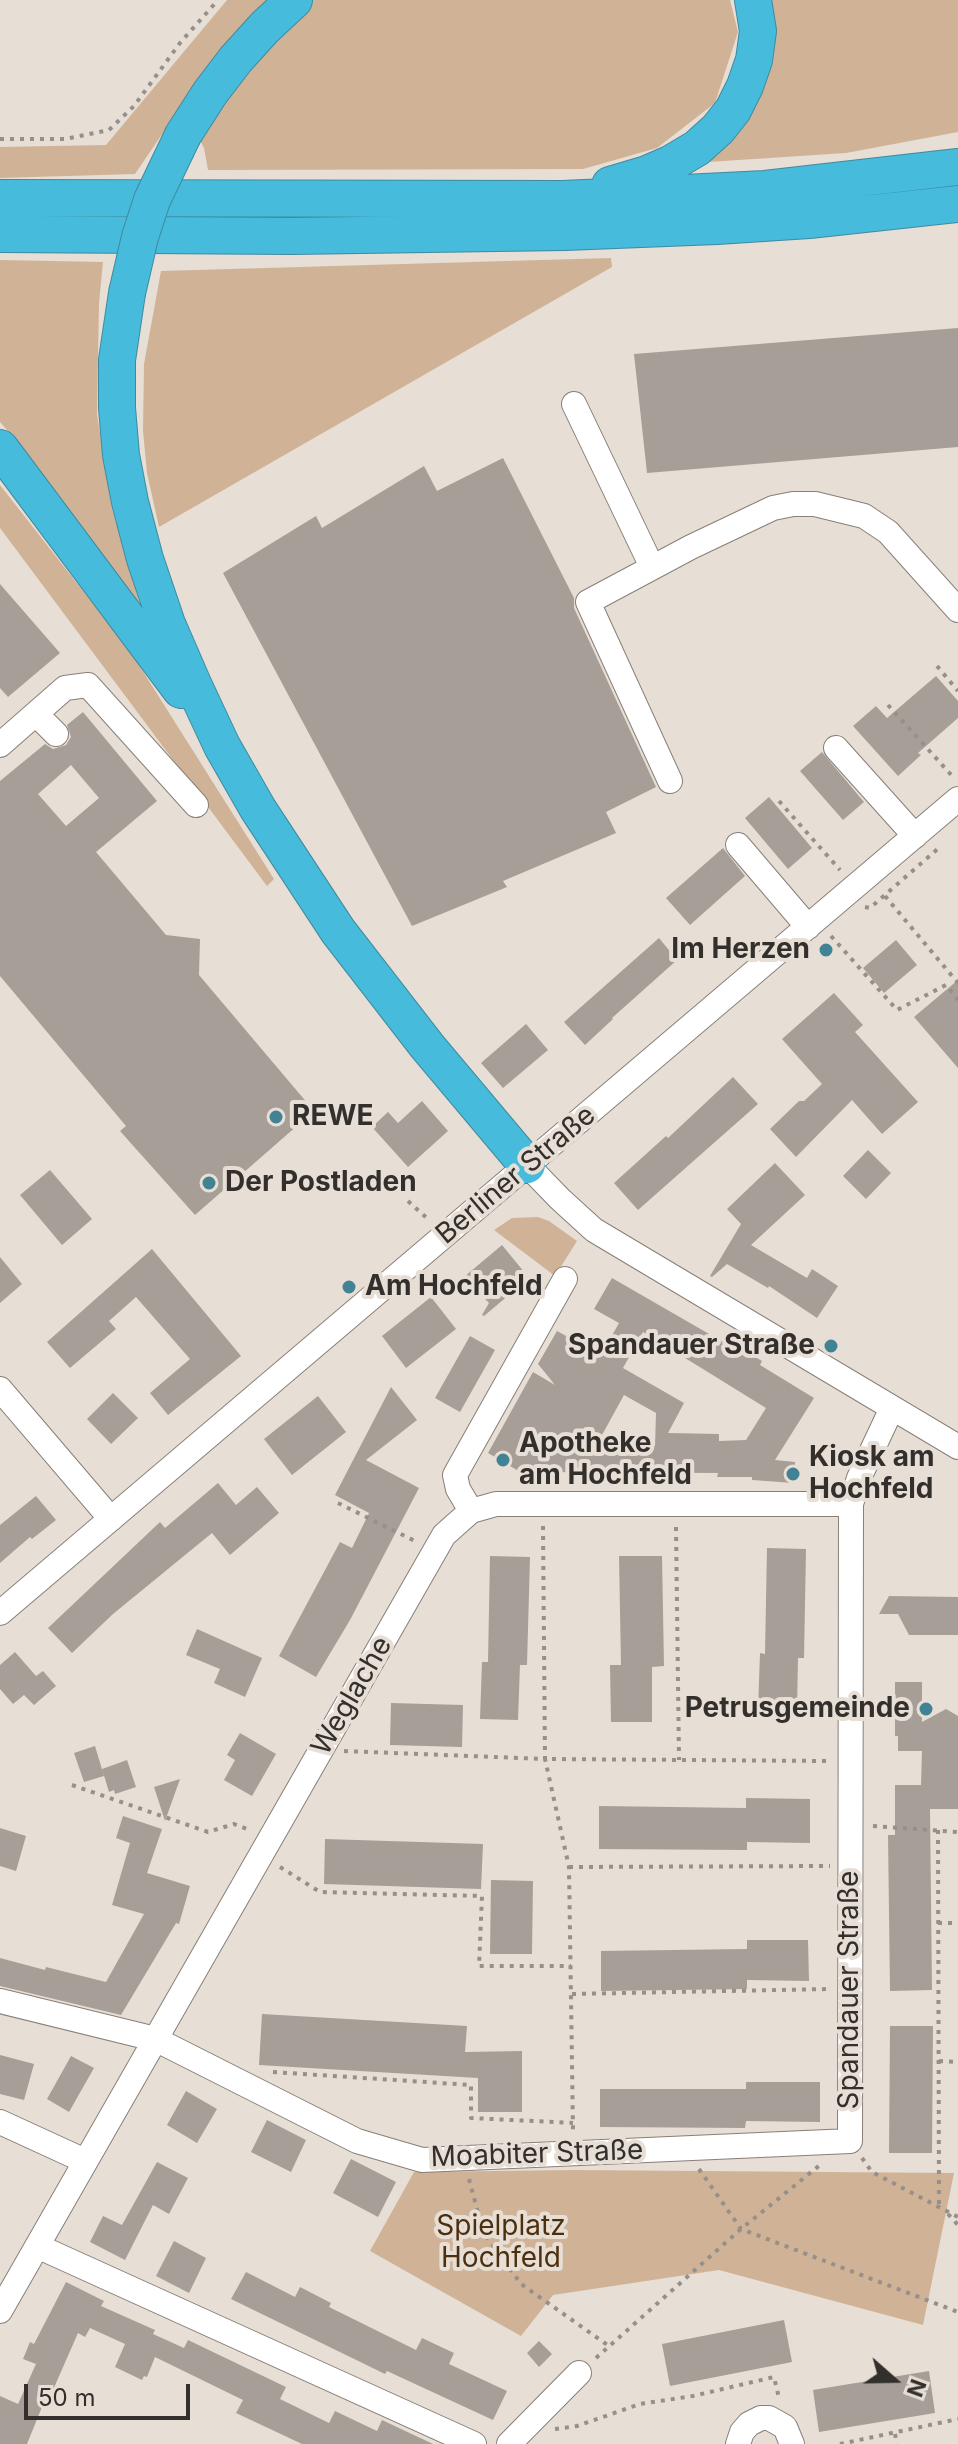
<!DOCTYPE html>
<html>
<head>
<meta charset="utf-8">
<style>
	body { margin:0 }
	#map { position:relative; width:958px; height:2444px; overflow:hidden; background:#e7ded5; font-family:Inter,sans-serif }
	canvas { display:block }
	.north { position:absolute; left:854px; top:2340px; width:80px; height:80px; -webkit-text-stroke:6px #e7ded5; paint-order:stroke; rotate:110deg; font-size:22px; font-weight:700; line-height:32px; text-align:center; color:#322f2c }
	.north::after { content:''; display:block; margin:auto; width:28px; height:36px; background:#322f2c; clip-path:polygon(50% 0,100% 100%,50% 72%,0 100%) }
	.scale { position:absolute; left:24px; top:2384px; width:166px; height:36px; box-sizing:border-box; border:4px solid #322f2c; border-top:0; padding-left:10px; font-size:24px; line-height:28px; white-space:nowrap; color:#322f2c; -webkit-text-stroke:6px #e7ded5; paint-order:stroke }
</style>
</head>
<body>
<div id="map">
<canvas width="958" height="2444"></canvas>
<div class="north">N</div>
<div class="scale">50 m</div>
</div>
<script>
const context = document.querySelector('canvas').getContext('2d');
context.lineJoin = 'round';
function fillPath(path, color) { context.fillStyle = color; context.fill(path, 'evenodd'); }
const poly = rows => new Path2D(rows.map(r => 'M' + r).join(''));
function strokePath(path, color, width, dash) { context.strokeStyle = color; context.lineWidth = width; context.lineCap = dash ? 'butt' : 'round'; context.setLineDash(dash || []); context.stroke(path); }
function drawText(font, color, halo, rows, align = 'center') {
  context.font = font + ' Inter,sans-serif'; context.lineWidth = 8; context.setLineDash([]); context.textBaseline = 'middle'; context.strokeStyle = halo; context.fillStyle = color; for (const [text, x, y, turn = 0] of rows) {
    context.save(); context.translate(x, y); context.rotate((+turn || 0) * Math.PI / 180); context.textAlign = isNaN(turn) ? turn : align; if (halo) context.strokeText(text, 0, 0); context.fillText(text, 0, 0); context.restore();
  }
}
fillPath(poly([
	[227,0,268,0,169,124,135,174,0,178,0,147,106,145],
	[303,0,730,0,738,32,715,103,657,148,583,169,208,170,204,148,197,135],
	[763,0,958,0,958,132,846,153,693,163],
	[611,258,612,267,159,527,147,473,143,431,144,364,161,271],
	[0,260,103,262,99,303,97,414,112,509,143,615,25,451,0,422],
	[0,485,130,651,274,879,267,886,0,528],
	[538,1217,549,1221,577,1241,555,1276,494,1230,512,1218],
	[574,2170,954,2173,923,2325,719,2270,553,2295,521,2336,370,2251,414,2172]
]), '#d0b397');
fillPath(poly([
	[958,328,958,447,647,473,634,354],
	[503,458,574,598,574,608,656,787,606,812,616,833,503,881,507,887,412,926,223,573,316,516,322,528,424,466,437,491],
	[0,584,60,653,8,697,0,688],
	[936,676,958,701,958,718,918,753,921,755,898,776,853,726,876,706,887,718],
	[83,712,157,801,96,852,166,935,200,939,199,975,314,1111,195,1215,120,1131,126,1126,0,976,0,781,45,744,53,749,66,745,71,737,67,725],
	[71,765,99,798,66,826,38,794],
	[822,752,864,802,843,820,800,771],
	[769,797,812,848,788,869,745,818],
	[723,848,745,876,690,925,666,898],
	[659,938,677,960,612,1018,613,1019,585,1045,564,1022],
	[896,940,917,965,884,993,863,968],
	[958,980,958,1068,914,1017],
	[834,993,863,1025,855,1032,918,1102,882,1134,852,1100,796,1157,770,1129,799,1101,804,1101,822,1084,782,1039],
	[526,1024,548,1050,503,1088,481,1063],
	[733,1077,758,1104,638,1210,614,1183,666,1136,668,1138],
	[422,1101,448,1131,408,1167,372,1127,388,1112,398,1123],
	[868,1150,891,1173,866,1199,843,1176],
	[775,1163,805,1195,751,1245,807,1278,812,1269,838,1286,817,1318,769,1286,768,1288,727,1264,712,1277,710,1276,741,1224,727,1209],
	[50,1170,92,1219,62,1245,20,1195],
	[502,1245,529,1278,484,1316,482,1315,489,1303,464,1277],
	[152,1249,241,1356,168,1415,150,1393,190,1359,136,1297,109,1321,116,1329,70,1368,47,1342],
	[0,1257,22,1284,0,1303],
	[612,1278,730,1346,732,1343,762,1361,760,1365,814,1398,775,1460,795,1462,794,1483,752,1480,752,1477,717,1477,718,1473,530,1472,527,1476,488,1453,533,1372,555,1385,538,1364,557,1331,601,1355,619,1323,594,1309],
	[643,1332,766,1408,746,1440,719,1441,719,1434,668,1433,684,1403,623,1368],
	[624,1395,656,1413,655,1446,597,1444],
	[431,1297,456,1329,406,1368,382,1336],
	[470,1336,495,1350,460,1412,435,1398],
	[391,1387,417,1420,366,1460,419,1488,350,1620,316,1677,279,1656,340,1542,352,1548,369,1513,335,1495],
	[113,1393,138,1418,111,1444,87,1419],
	[318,1396,346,1432,292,1475,264,1439],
	[218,1483,236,1505,257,1487,279,1513,230,1555,212,1533,113,1614,72,1653,48,1628,160,1522,165,1528],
	[36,1496,56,1520,32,1539,30,1537,0,1563,0,1525],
	[767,1548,806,1549,804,1658,798,1658,797,1711,758,1710,760,1653,765,1654],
	[490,1556,530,1557,527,1665,520,1665,518,1720,480,1719,482,1662,488,1662],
	[619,1556,662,1556,664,1666,652,1667,652,1722,611,1722,610,1665,621,1665],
	[889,1596,958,1597,958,1635,909,1635,898,1614,879,1614],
	[197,1629,262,1658,245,1697,214,1683,220,1669,186,1655],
	[15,1652,36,1676,43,1671,56,1686,34,1705,24,1695,13,1704,0,1689,0,1665],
	[895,1682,922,1682,922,1722,946,1709,958,1716,958,1809,930,1809,932,1990,890,1991,888,1835,895,1835,895,1785,921,1785,922,1751,898,1751,898,1736,895,1736],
	[391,1703,463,1705,462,1747,390,1745],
	[240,1733,276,1754,252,1796,224,1780,235,1760,227,1755],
	[95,1746,104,1776,84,1782,74,1753],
	[127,1760,136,1787,115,1794,114,1790,109,1792,102,1769],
	[180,1779,165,1821,154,1787],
	[746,1798,810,1799,810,1843,747,1842,747,1850,599,1849,599,1806,746,1808],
	[123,1816,162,1829,147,1873,190,1886,179,1924,176,1923,121,2015,0,1986,0,1958,45,1970,46,1967,106,1982,144,1914,112,1905,130,1843,116,1838],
	[0,1828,26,1836,16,1871,0,1866],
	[325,1839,483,1844,481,1889,324,1884],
	[491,1880,533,1881,532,1954,490,1954],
	[747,1940,808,1940,809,1981,747,1980,747,1989,601,1991,601,1951,747,1949],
	[262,2014,467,2026,465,2052,522,2051,522,2112,478,2112,478,2078,259,2065],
	[890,2026,933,2026,932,2153,889,2153],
	[0,2055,34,2064,24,2100,0,2094],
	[71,2056,94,2068,69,2112,47,2099],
	[746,2082,820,2082,820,2122,746,2121,745,2128,600,2127,600,2089,746,2089],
	[186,2091,217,2109,197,2143,167,2125],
	[267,2120,306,2140,291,2172,251,2152],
	[351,2159,396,2182,378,2217,333,2193],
	[157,2162,188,2178,169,2214,153,2205,125,2260,90,2242,103,2216,122,2225],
	[174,2241,206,2258,189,2293,156,2276],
	[246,2272,295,2297,300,2287,331,2303,329,2307,416,2350,422,2338,454,2353,449,2364,507,2391,493,2420,387,2371,385,2374,231,2299],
	[66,2282,104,2301,101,2306,155,2330,153,2334,184,2348,188,2340,286,2387,280,2399,329,2423,335,2411,377,2431,382,2420,433,2444,302,2444,236,2413,243,2400,155,2357,147,2377,144,2376,142,2380,115,2367,125,2344,90,2328,85,2337,78,2333,49,2399,46,2397,27,2444,0,2444,0,2396,18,2404,36,2364,23,2359,30,2342,34,2344],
	[784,2320,792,2362,670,2386,662,2344],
	[539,2341,552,2354,539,2367,527,2353],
	[929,2371,935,2413,819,2432,813,2390]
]), '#a79f97');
const minor = poly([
	[574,404,652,567],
	[36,714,56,734],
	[0,745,65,688,88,685,196,805],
	[836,748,915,836],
	[670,781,588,602,691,547,773,508,793,504,815,504,864,516,888,532,958,610],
	[738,845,808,927],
	[527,1165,560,1199,594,1230,958,1447],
	[0,1389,111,1519],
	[471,1511,458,1489,455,1475,565,1279],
	[0,1613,958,799],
	[0,2001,155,2039,357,2141,422,2160,850,2141,851,1504],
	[0,2122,85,2161],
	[37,2246,474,2444],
	[0,2311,444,1535,471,1511,496,1504,851,1504,859,1478,892,1408],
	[509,2444,579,2373],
	[738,2444,742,2432,749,2424,761,2418,769,2418,785,2427,792,2444]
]);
const highway = poly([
	[183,135,210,93,236,59,265,27,294,0],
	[610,185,647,174,670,164,697,148,718,129,733,110,745,86,754,60,758,31,753,0],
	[0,198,564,199,765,189,958,167],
	[0,234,292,236,565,232,717,226,809,220,958,204],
	[127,293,117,360,117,408,121,455,130,502,145,559,167,624,193,684,222,746,258,809,338,931,427,1046,527,1165],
	[0,448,181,690]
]);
strokePath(minor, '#887f78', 26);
strokePath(highway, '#3f8a9e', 38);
strokePath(poly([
	[0,139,65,139,109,130,134,106,180,43,218,0],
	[937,666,958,691],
	[888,705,954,778],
	[779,801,840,870],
	[885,896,958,983],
	[865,907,870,908,941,846],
	[831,936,897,1010,946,985,958,1000],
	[408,1201,429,1220],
	[338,1503,415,1541],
	[543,1526,545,1759,827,1761],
	[676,1527,679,1760],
	[344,1751,545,1759,569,1867,573,2130],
	[72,1785,208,1832,234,1824,250,1830],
	[873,1826,958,1832],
	[938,1830,939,2208],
	[280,1867,320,1892,482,1896,479,1966,571,1966],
	[569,1867,830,1866],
	[938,1923,958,1923],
	[572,1994,830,1989],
	[939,2061,958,2062],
	[273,2072,471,2085,471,2118,573,2123],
	[862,2158,872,2172,958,2217],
	[699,2169,741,2229,958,2312],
	[469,2179,483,2232,521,2284,609,2346],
	[948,2214,958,2225],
	[596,2358,741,2229,820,2165],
	[555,2429,577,2426,640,2404,693,2396,774,2377,779,2398],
	[895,2434,897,2444],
	[840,2444,958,2419]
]), '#97908a', 4, [4, 6]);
strokePath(minor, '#fff', 24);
strokePath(highway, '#46bbdb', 36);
const highwayBridge = poly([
	[127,293,140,237,152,200,183,135]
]);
strokePath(highwayBridge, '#3f8a9e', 38, []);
strokePath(highwayBridge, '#46bbdb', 36);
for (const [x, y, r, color] of [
	[826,950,8,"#428295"],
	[276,1117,8,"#428295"],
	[209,1183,8,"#428295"],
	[349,1287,8,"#428295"],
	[831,1346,8,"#428295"],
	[503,1460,8,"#428295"],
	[793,1474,8,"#428295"],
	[926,1709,8,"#428295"]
]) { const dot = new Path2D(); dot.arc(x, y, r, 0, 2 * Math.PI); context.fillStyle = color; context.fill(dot); strokePath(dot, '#e7ded5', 3); }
drawText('bold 28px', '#322f2c', '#e7ded5', [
	["Im Herzen",810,950,"right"],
	["REWE",292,1117],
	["Der Postladen",225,1183],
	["Am Hochfeld",365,1287],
	["Spandauer Straße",815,1346,"right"],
	["Apotheke",519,1444],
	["am Hochfeld",519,1476],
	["Kiosk am",809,1458],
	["Hochfeld",809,1490],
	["Petrusgemeinde",910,1709,"right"]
], 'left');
drawText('28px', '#322f2c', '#e7ded5', [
	["Berliner Straße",516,1175,-40],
	["Weglache",352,1696,-60],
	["Spandauer Straße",850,1990,-90],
	["Moabiter Straße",537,2154,-2]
]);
drawText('28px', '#4c2f0f', '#e7ded5', [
	["Spielplatz",501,2227],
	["Hochfeld",501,2259]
]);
</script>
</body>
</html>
